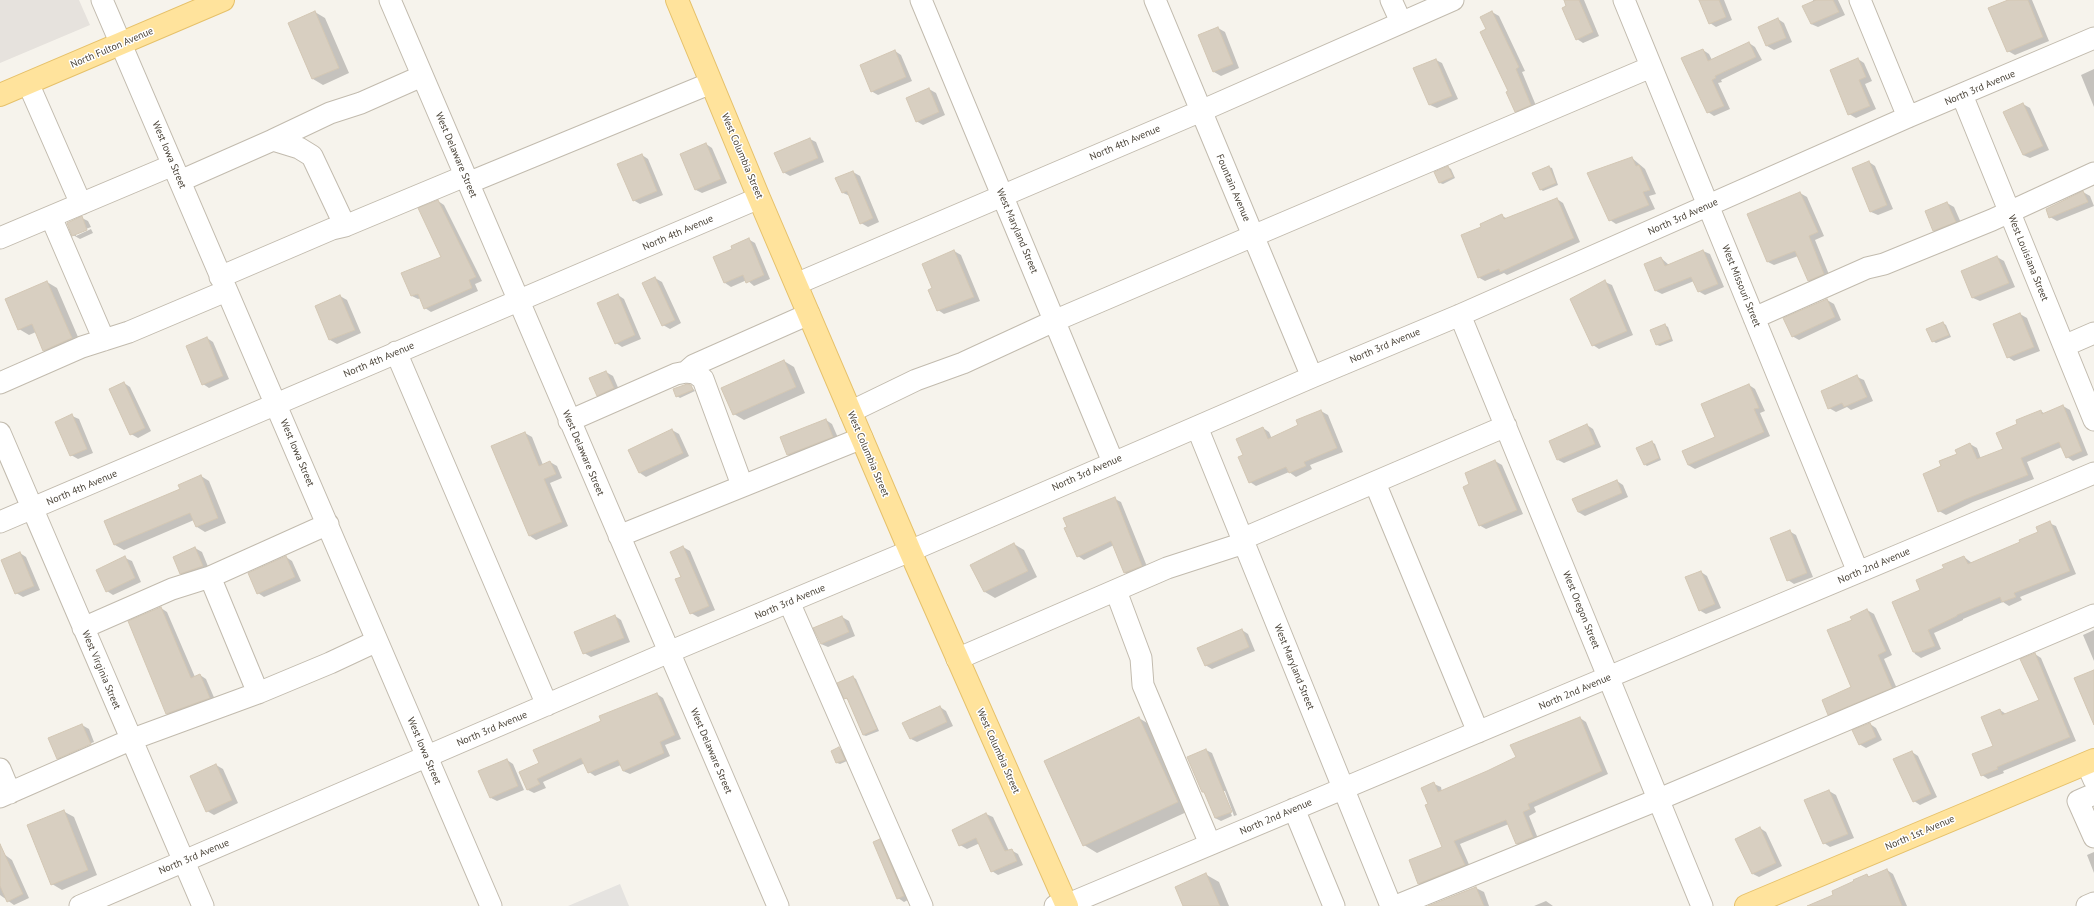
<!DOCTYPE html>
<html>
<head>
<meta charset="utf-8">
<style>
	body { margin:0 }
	canvas { display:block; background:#f6f3ec }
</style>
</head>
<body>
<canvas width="2094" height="906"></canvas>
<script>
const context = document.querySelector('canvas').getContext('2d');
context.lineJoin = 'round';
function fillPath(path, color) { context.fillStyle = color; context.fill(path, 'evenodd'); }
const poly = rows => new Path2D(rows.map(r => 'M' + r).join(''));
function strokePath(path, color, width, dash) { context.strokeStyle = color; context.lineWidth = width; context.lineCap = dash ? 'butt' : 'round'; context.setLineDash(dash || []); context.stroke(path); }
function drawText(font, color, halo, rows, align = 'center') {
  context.font = font + ' "PT Sans",sans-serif'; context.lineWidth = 3; context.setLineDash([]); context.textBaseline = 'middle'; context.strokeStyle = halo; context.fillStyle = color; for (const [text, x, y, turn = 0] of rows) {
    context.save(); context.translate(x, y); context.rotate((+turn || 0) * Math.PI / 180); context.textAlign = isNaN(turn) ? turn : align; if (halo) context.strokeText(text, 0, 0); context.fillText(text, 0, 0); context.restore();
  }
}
fillPath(poly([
	[0,0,79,0,90,25,0,63]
]), '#e6e2dd');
fillPath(poly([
	[620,884,629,906,568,906]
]), '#e5e3e0');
fillPath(poly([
	[1565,0,1584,0,1599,36,1583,43,1577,39],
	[1700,0,1724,0,1732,20,1716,27,1710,23],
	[1813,0,1838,0,1845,15,1818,27,1811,24],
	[2016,0,2032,0,2049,41,2015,55,2008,51],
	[315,12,325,18,349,73,323,85,313,79,289,23],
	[1492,12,1499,16,1525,71,1522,72,1537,108,1522,115,1516,111,1487,29],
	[1778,19,1784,23,1792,42,1774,50,1767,46,1759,27],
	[1218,28,1225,32,1239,68,1221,76,1214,72,1199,36],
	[1749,43,1755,47,1762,60,1721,80,1722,82,1718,83,1730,109,1714,116,1708,112,1703,50,1709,54,1712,60],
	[895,51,901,55,912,81,878,95,871,91],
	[1858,59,1864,63,1872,81,1865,84,1876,109,1856,118,1849,114],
	[1436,60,1442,63,1458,99,1437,108,1430,105],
	[2094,69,2094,107,2081,75],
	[929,89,936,93,945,115,923,125,916,121],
	[2023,104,2030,108,2049,150,2030,158,2023,155],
	[810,139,816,142,824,162,790,176,783,172],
	[706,144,712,148,727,183,702,193,696,190],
	[642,155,648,159,663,195,640,204,633,200],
	[1632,158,1645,169,1656,194,1649,196,1655,209,1616,224,1610,220],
	[1869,162,1875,166,1893,209,1878,215,1871,212],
	[1448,167,1451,169,1455,178,1443,184,1440,183],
	[1549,167,1552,168,1558,185,1543,191,1540,189],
	[853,172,860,176,879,222,868,227,861,223,850,196,843,193],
	[2083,192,2090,196,2094,206,2057,221,2050,217],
	[1800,193,1807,197,1824,236,1815,240,1830,277,1815,284,1809,280,1798,256,1774,265,1768,262],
	[1557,199,1563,203,1580,242,1507,275,1504,273,1485,281,1478,277,1483,228,1502,216,1508,219],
	[438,201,444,205,482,281,475,284,478,291,431,312,425,308,421,298,418,299,412,296,442,257],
	[1947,203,1954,207,1962,225,1940,234,1934,230],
	[82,218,88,221,91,227,76,233,76,236,91,229,93,233,80,239,73,235],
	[748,239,755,243,770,279,754,286,747,280,731,287,725,283,714,257,733,249],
	[954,251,961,255,980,301,944,314,938,310,934,288],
	[1703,251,1710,254,1724,287,1705,295,1698,291,1694,281,1662,294,1656,291,1661,258,1669,265],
	[1997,257,2004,261,2015,287,1980,301,1973,298,1963,271],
	[655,278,662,282,681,323,670,329,663,325],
	[47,282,57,288,81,344,54,356,44,350,36,332,29,335,19,329],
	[1605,282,1612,285,1633,335,1599,349,1593,345],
	[618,295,624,299,641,339,622,347,616,343],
	[340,296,347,300,361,333,337,344,330,340,316,307],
	[1827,300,1834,304,1841,320,1799,340,1792,336],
	[2020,314,2027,318,2040,351,2014,361,2008,357],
	[1943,323,1946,325,1951,337,1936,343,1933,341],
	[1665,325,1668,327,1673,341,1660,346,1657,345],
	[207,338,213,342,229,379,209,388,203,384],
	[784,361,794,367,805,393,744,420,734,414],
	[606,372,613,376,620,392,604,399,598,395],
	[1857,377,1864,380,1873,401,1851,410,1847,407,1836,412,1829,408],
	[124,383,130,387,151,431,138,438,131,434],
	[1749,385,1755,389,1765,411,1760,413,1770,436,1695,469,1688,465,1716,438],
	[691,386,695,391,680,398,677,396],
	[2063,406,2070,410,2088,455,2073,461,2067,457,2062,447,2027,462,2034,479,1973,502,1946,515,1939,511,1942,467,1970,444,1977,448,1981,459,2004,450,2019,424,2041,411,2045,414],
	[1321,411,1328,415,1343,452,1310,465,1312,469,1296,477,1289,472,1256,486,1250,482,1244,455,1263,428,1269,432,1272,439,1300,426],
	[72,416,79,419,93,453,78,459,71,455],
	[826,420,832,424,839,440,794,458,788,455],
	[1587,425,1593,429,1601,447,1564,463,1558,460],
	[672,430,679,434,689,456,646,477,640,473,629,450],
	[525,433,532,437,543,465,550,462,557,466,562,478,550,483,568,526,536,540,530,536,493,446],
	[1652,442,1655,444,1661,460,1647,466,1644,464],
	[1495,461,1502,465,1523,514,1486,529,1479,525],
	[201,476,209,481,226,523,205,532,197,527,194,520,124,550,115,545,106,522,181,490],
	[1617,481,1623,485,1628,497,1585,516,1578,512],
	[1115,499,1121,502,1148,569,1131,576,1125,573,1114,545,1084,560,1078,556],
	[2049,523,2056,526,2076,574,2020,597,2022,600,2009,606,2003,602,1963,619,1963,620,1934,633,1941,649,1921,658,1915,654,1894,602,1922,591,1945,568,1964,557,1972,563,2021,543,2040,533],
	[1789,531,1796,535,1813,577,1794,584,1788,580],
	[1014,544,1024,550,1037,577,995,598,985,592,972,565],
	[683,547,690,551,715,610,698,617,691,613,682,577],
	[195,548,202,552,209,569,187,577,181,573],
	[20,553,26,557,40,590,23,597,16,593],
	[286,557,292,561,301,581,264,597,258,593],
	[125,558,132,561,141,582,113,595,107,591],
	[1701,572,1707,576,1721,608,1706,614,1699,610],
	[161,608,167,612,195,677,200,675,206,679,216,702,174,717,167,713],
	[1867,610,1874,614,1892,655,1884,659,1898,691,1835,718,1829,714,1852,688,1853,621],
	[615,616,621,620,630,642,591,657,584,653],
	[842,617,849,621,855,636,828,647,821,644],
	[1242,630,1248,634,1255,651,1212,669,1205,665],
	[2094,630,2094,661,2083,635],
	[2035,654,2041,658,2076,741,2003,771,2004,773,1988,779,1982,775,1994,746,2000,710,2006,714,2040,701],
	[853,677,856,679,879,731,866,736,863,735,848,700,845,698],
	[657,694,663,698,681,739,665,745,670,756,630,774,623,771,621,765,595,776,589,772,585,763,543,782,546,788,534,793,528,790,520,773,541,764,602,721],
	[940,707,946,711,953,726,917,742,911,739],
	[1139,718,1152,726,1191,810,1097,853,1084,845],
	[1580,718,1586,722,1608,774,1534,807,1536,812,1529,816,1539,841,1523,847,1517,844,1509,824,1460,844,1471,869,1425,887,1419,883,1443,847,1429,805,1434,784,1441,787,1442,792,1517,758],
	[1870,724,1876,728,1882,740,1866,748,1859,744],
	[82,725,89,729,94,742,60,756,60,758,95,743,97,748,64,762,58,758],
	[839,748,842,750,847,761,840,764,837,763,832,751],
	[1206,750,1212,753,1237,815,1234,816,1225,791,1223,791,1232,816,1221,821,1215,818,1206,793,1203,792],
	[1912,752,1918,756,1937,797,1920,805,1914,801],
	[507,760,513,764,524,790,497,801,491,798],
	[216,765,223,769,238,803,214,815,207,811],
	[1829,791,1836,795,1854,838,1830,847,1824,843],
	[63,811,74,817,97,875,62,890,52,884],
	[986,814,993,817,1009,851,1011,850,1018,854,1023,865,998,875,992,871,980,843,967,849,960,845,953,830],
	[1760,828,1766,832,1782,866,1759,877,1753,874],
	[880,840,886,844,910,899,904,902,898,898],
	[0,851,12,860,29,898,14,905,0,895],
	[2094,852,2094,873,2087,855],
	[1887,870,1893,874,1907,906,1810,906,1835,895,1867,875,1870,877],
	[1205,874,1219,882,1229,906,1184,906],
	[1476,888,1484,892,1489,906,1431,906],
	[1546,901,1553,906,1534,906]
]), '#0003');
const building = poly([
	[1564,0,1579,0,1593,32,1576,40,1562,8,1566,6,1564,0],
	[1699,0,1719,0,1726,17,1709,24,1699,0],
	[1816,0,1833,0,1839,12,1811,24,1802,6,1816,0],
	[2008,0,2028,0,2043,37,2007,52,1988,8,2008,0],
	[315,11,339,68,312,79,288,23,315,11],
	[1492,11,1519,67,1516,69,1531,105,1515,112,1506,92,1508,91,1480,32,1486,29,1480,17,1492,11],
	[1778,18,1786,38,1766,46,1758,27,1778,18],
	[1218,27,1233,64,1213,72,1198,35,1218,27],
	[1749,42,1756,57,1715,76,1716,78,1712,80,1724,106,1707,113,1681,58,1703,49,1708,61,1749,42],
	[895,50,906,77,871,92,860,65,895,50],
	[1858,58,1866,77,1859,80,1870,106,1848,115,1830,70,1858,58],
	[1436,59,1452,96,1429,105,1413,68,1436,59],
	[929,88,939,112,916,122,906,98,929,88],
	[2023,103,2043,146,2023,155,2003,112,2023,103],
	[810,138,818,158,783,173,774,153,810,138],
	[706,143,721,179,695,190,680,154,706,143],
	[642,154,657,191,633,201,617,164,642,154],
	[1632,157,1636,166,1639,165,1650,190,1643,192,1649,205,1609,221,1587,173,1632,157],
	[1869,161,1887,205,1870,212,1852,168,1869,161],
	[1448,166,1453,177,1439,183,1434,172,1448,166],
	[1549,166,1556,183,1540,190,1532,173,1549,166],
	[853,171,873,218,860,224,847,191,842,193,835,178,853,171],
	[2083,191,2088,202,2049,218,2046,209,2083,191],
	[1800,192,1818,232,1809,236,1824,274,1808,281,1795,251,1767,262,1747,214,1800,192],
	[1557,198,1574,238,1500,272,1499,269,1478,278,1461,235,1481,227,1480,224,1502,214,1504,219,1557,198],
	[438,200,476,277,469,280,472,288,424,309,418,294,411,296,401,273,441,257,418,208,438,200],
	[1947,202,1956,222,1933,231,1925,211,1947,202],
	[82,216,87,230,72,236,67,223,82,216],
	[749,238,764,275,746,283,743,275,724,283,713,257,732,249,731,246,749,238],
	[954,250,974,297,937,311,928,290,932,288,922,264,954,250],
	[1703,250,1718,284,1698,292,1691,277,1655,291,1644,264,1661,257,1665,266,1703,250],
	[1997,256,2009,283,1972,298,1961,271,1997,256],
	[655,277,675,320,662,326,642,283,655,277],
	[1605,280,1627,331,1592,346,1570,299,1605,280],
	[47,281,72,338,43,351,32,324,18,330,5,299,47,281],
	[618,294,635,335,615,344,597,303,618,294],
	[340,295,355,330,329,340,315,306,340,295],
	[1827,299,1835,317,1792,337,1783,318,1827,299],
	[2020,313,2034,347,2007,358,1993,324,2020,313],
	[1943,322,1949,335,1932,342,1926,329,1943,322],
	[1665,324,1671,339,1656,345,1650,330,1665,324],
	[207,337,223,376,202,385,186,346,207,337],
	[784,360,796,387,733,415,721,388,784,360],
	[606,371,614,388,597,396,589,378,606,371],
	[1857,375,1867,397,1844,407,1842,403,1828,409,1821,391,1857,375],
	[124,382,145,428,130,435,109,389,124,382],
	[687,384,691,385,693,390,676,397,673,389,687,384],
	[1749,384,1759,408,1754,409,1764,432,1688,465,1682,451,1715,437,1701,404,1749,384],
	[2063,405,2082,451,2066,458,2059,442,2021,458,2028,475,1966,499,1938,512,1923,474,1941,466,1939,461,1957,454,1955,450,1970,443,1977,459,2003,449,1996,433,2017,424,2016,420,2041,410,2042,414,2063,405],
	[1321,410,1337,448,1304,462,1306,466,1289,473,1286,467,1249,483,1238,457,1243,455,1236,439,1263,427,1268,439,1298,425,1296,420,1321,410],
	[72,414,87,449,70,456,55,422,72,414],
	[826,419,833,437,787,455,780,437,826,419],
	[1587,424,1595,444,1557,460,1549,441,1587,424],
	[672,429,683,453,639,473,628,450,672,429],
	[525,432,539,466,550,461,556,474,544,479,562,522,529,536,491,446,525,432],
	[1652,441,1659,458,1644,465,1636,448,1652,441],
	[1495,460,1517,510,1479,526,1463,487,1469,484,1465,473,1495,460],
	[201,475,218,518,196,527,190,513,114,545,104,521,180,489,178,485,201,475],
	[1617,480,1622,493,1578,512,1572,499,1617,480],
	[1115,497,1142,566,1124,573,1111,541,1077,557,1064,528,1067,527,1063,518,1115,497],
	[2050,521,2070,571,2014,593,2016,597,2002,602,2000,597,1957,615,1957,616,1928,630,1935,646,1919,652,1913,652,1892,602,1920,590,1916,580,1944,568,1942,565,1964,556,1968,564,2020,542,2019,540,2038,532,2036,527,2050,521],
	[1790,530,1807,573,1787,581,1770,538,1790,530],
	[1014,543,1028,571,984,592,970,565,1014,543],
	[683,546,709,606,690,614,675,579,681,577,670,552,683,546],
	[195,547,203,566,180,574,173,557,195,547],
	[20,552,34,586,15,594,1,560,20,552],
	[125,556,135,578,106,592,96,570,125,556],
	[286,556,295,577,257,594,248,573,286,556],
	[1701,571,1715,604,1699,611,1685,577,1701,571],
	[161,607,191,678,200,674,210,698,166,714,128,621,161,607],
	[1867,609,1886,651,1878,655,1892,688,1828,715,1822,700,1851,687,1827,630,1852,620,1850,617,1867,609],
	[615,615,624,638,583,654,574,632,615,615],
	[842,616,849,632,821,644,813,628,842,616],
	[1242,629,1249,647,1205,666,1197,648,1242,629],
	[2035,653,2070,737,1997,767,1998,769,1981,776,1972,754,1993,746,1981,717,2000,709,2002,715,2039,700,2020,659,2035,653],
	[2094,670,2094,725,2074,678,2094,670],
	[853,676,877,729,863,735,847,698,844,699,837,683,853,676],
	[657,693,675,735,660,742,664,753,623,771,618,760,588,773,581,758,537,779,540,784,527,790,519,772,539,763,533,750,601,721,599,716,657,693],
	[940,706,947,722,910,739,902,723,940,706],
	[1139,717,1178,802,1083,846,1044,761,1139,717],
	[1580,717,1602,771,1528,804,1530,809,1523,812,1533,837,1516,844,1506,820,1454,841,1465,865,1418,884,1409,860,1442,847,1425,805,1428,804,1421,788,1434,782,1438,792,1487,771,1516,757,1510,745,1580,717],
	[1870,723,1876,737,1859,745,1852,730,1870,723],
	[82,724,91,744,57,759,48,738,82,724],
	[839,747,845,760,836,763,831,751,839,747],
	[1206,749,1232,812,1215,818,1204,792,1202,792,1187,757,1206,749],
	[1912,751,1931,794,1913,802,1893,759,1912,751],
	[507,759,518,786,490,798,478,771,507,759],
	[216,764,232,800,206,812,190,776,216,764],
	[1829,790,1848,834,1823,844,1804,800,1829,790],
	[64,810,88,870,51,885,27,825,64,810],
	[986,813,1005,851,1012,849,1017,861,991,872,976,838,959,846,952,830,986,813],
	[1760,827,1776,863,1752,874,1735,839,1760,827],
	[880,839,904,896,897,899,873,842,880,839],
	[0,844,23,894,7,902,0,886,0,844],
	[1887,869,1902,906,1807,906,1833,895,1832,891,1854,881,1853,880,1867,874,1868,877,1887,869],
	[1206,873,1220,906,1183,906,1175,887,1206,873],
	[1476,887,1484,906,1428,906,1476,887]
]);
fillPath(building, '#d8cfc1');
strokePath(building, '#d3c7b4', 1);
const minor = poly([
	[102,0,491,906],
	[390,0,778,906],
	[921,0,1113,462],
	[1155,0,1312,377],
	[1391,0,1401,22],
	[1624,0,1858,572],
	[1860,0,1908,117],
	[28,83,81,204],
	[1962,95,2094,420],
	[273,140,330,113,361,103,422,76],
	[180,181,273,140,299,148,312,156,345,226],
	[468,183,711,83],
	[51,217,104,340],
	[0,238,173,165],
	[220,277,332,229,345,226,465,176],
	[796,284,1201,111,1453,0],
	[1460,315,1702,906],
	[1754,318,1867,268,1884,264,1992,220,2094,173],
	[2064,346,2094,333],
	[396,352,547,705],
	[686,372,694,365,809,314],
	[0,383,82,347,129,332,226,291],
	[850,412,916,380,963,363,1054,321,1253,236,1651,67],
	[569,421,676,374,686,372,695,373,703,379,742,485],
	[1197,427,1391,906],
	[0,433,203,906],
	[1375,483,1478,732],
	[0,522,759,198],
	[619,536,862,438],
	[1242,539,1506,426],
	[210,577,258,693],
	[1116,591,1141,658,1143,685,1210,844],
	[789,602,922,906],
	[83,628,172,589,210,577,328,524],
	[957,659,1167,568,1244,543],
	[2087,764,2094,780],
	[0,769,10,793],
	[2094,794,2078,801,2094,837],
	[0,797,130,740,258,693,330,663,377,641],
	[1294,809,1334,906],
	[80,906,669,652,910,551,1312,377,1460,315,1908,117,2094,38],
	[1055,906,1066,905,2094,473],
	[1396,906,1657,800,2094,615],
	[2087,906,2094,903]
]);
const major = poly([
	[677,0,759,198,910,551,1067,906],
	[0,95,223,0],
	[1746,906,2094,760]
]);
strokePath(minor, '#c2bbae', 23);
strokePath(major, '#e6c16a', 24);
strokePath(minor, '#fff', 21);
strokePath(major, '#ffe39c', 22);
drawText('10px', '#4b4439', '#fff', [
	["North Fulton Avenue",112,48,-23],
	["North 3rd Avenue",1980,88,-23],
	["North 4th Avenue",1125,143,-23],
	["West Iowa Street",169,155,67],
	["West Delaware Street",456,155,67],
	["West Columbia Street",742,156,67],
	["Fountain Avenue",1233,188,67],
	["North 3rd Avenue",1683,217,-24],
	["West Maryland Street",1017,231,67],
	["North 4th Avenue",678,233,-23],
	["West Louisiana Street",2028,258,68],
	["West Missouri Street",1741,286,68],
	["North 3rd Avenue",1385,346,-23],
	["North 4th Avenue",379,360,-23],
	["West Iowa Street",297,453,67],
	["West Delaware Street",583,453,67],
	["West Columbia Street",868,454,67],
	["North 3rd Avenue",1087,473,-24],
	["North 4th Avenue",82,488,-23],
	["North 2nd Avenue",1874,566,-23],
	["North 3rd Avenue",790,602,-23],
	["West Oregon Street",1581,610,68],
	["West Maryland Street",1294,667,68],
	["West Virginia Street",101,670,67],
	["North 2nd Avenue",1575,692,-23],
	["North 3rd Avenue",492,729,-23],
	["West Iowa Street",424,751,67],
	["West Delaware Street",711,751,67],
	["West Columbia Street",998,751,66],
	["North 2nd Avenue",1276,817,-23],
	["North 1st Avenue",1920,833,-23],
	["North 3rd Avenue",194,857,-23]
]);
</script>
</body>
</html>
